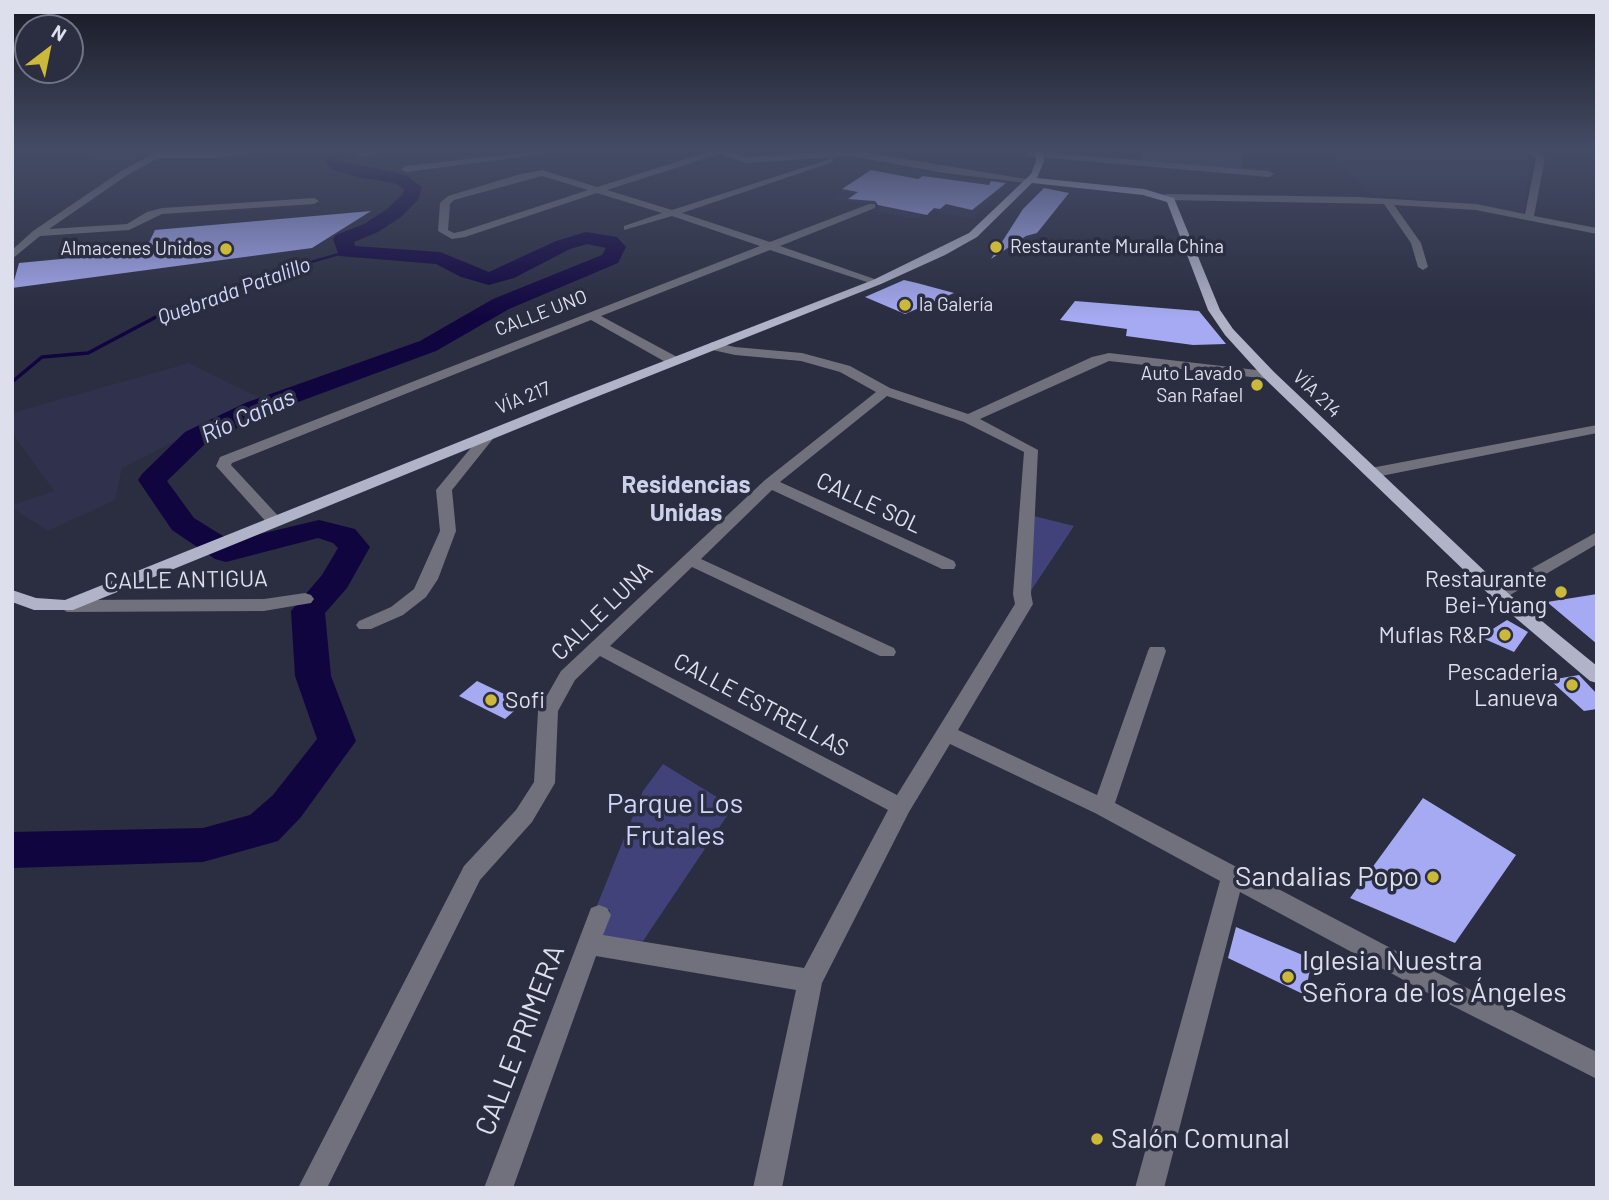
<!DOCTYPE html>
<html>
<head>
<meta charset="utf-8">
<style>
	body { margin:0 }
	#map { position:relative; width:1609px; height:1200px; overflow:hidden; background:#2b2d41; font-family:Barlow,sans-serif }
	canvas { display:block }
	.frame { position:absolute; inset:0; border:14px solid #dddfec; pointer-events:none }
	.north { position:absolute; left:14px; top:14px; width:70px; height:70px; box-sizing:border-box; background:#2b2d41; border:2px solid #727485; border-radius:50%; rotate:32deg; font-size:19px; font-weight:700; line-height:28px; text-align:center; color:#dddfec }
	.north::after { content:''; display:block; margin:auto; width:24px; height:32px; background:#ccb939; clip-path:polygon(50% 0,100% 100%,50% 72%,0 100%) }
</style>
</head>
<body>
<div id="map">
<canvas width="1609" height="1200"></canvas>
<div class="frame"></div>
<div class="north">N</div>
</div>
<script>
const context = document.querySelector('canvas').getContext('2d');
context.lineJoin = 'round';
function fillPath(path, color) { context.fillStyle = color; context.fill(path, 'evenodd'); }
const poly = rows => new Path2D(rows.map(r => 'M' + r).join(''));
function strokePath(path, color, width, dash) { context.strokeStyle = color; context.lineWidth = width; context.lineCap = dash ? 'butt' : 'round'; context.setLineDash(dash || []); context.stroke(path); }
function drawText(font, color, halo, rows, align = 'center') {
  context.font = font + ' Barlow,sans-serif'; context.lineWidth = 7; context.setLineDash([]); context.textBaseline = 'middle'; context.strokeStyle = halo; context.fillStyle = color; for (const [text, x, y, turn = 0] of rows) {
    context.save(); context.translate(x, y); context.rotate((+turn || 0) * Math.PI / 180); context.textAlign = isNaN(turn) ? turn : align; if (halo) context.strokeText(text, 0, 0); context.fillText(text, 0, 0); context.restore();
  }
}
fillPath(poly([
	[12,150,157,150,130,162,12,155],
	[1320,150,1522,150,1528,155,1529,168,1524,213,1433,200,1374,195],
	[887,165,1005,185,1006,186,972,219,935,210,914,219,874,211,884,205,833,199],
	[189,363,260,398,122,468,115,500,48,531,12,508,12,505,54,491,12,433,12,413]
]), '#30314c');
fillPath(poly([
	[1144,150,1242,150,1242,169,1140,161],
	[1034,516,1074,526,1028,595],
	[663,764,733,807,643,941,602,937,610,910,596,908,643,791]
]), '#414279');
strokePath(poly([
	[276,272,346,252]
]), '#110540', 2.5);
strokePath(poly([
	[12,382,42,357,88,353,173,308,282,271]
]), '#110540', 3.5);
fillPath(poly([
	[330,150,347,150,341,159,343,161,406,175,422,187,418,200,401,217,378,232,354,242,355,246,440,252,489,272,556,241,586,232,617,237,626,247,618,263,509,309,436,351,263,415,205,444,167,481,194,518,231,541,319,520,355,529,370,547,347,588,325,613,331,676,356,741,301,817,278,841,203,862,12,868,12,832,203,828,250,815,273,795,317,739,295,676,291,611,322,575,338,548,333,543,318,538,226,562,215,559,172,530,138,480,142,474,185,432,245,403,420,341,493,299,602,255,606,248,587,244,570,249,514,278,489,285,461,277,436,264,339,256,333,239,336,235,364,224,387,209,403,194,404,189,395,183,362,178,331,169,324,159,330,150]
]), '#110540');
fillPath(poly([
	[871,170,918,179,923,176,989,185,991,181,1006,183,972,210,946,204,940,209,934,208,927,215,878,205,875,201,848,199,858,192,842,189],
	[1044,188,1069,193,1037,233,1026,236,991,259,1023,209],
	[371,211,312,248,12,288,19,263,145,251,155,230],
	[904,280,917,283,954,293,905,314,865,297],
	[1075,301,1199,311,1226,344,1193,345,1126,336,1127,329,1060,320],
	[1597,594,1597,644,1547,602],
	[1507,620,1528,632,1514,652,1480,637],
	[1579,675,1597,694,1597,709,1584,711,1550,680],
	[477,681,523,703,505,719,459,696],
	[1423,798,1516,855,1455,943,1350,898],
	[1236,927,1312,959,1305,995,1228,958]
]), '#a6aaf2');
fillPath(poly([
	[160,150,171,150,169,152,277,150,214,158,159,158,129,174,49,229,127,224,147,212,162,208,314,198,319,201,314,204,162,214,129,230,40,236,12,259,12,250,33,231,123,170,160,150],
	[371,150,395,150,361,157,357,154,371,150],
	[548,150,575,150,406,172,401,169,406,166,548,150],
	[714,150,725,150,747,157,850,150,1032,180,1027,183,944,173,850,156,747,163,719,154,607,190,672,210,833,158,833,162,682,213,770,242,869,204,875,204,875,208,780,246,883,282,873,284,770,250,601,316,679,358,679,364,669,364,591,320,232,463,231,465,281,519,283,522,281,525,269,525,216,466,220,457,760,246,672,216,624,230,624,226,662,213,597,193,465,237,452,239,438,231,440,203,448,196,517,175,542,170,597,187,714,150],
	[542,176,588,190,463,231,454,233,448,230,450,204,454,200,542,176],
	[1528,150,1537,150,1545,158,1534,216,1597,228,1597,234,1476,210,1394,205,1421,243,1428,267,1423,270,1418,267,1411,243,1384,204,1166,200,1161,197,1166,194,1358,197,1476,204,1525,214,1536,159,1528,150],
	[1029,151,1269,171,1274,174,1269,177,1026,156,1025,154,1029,151],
	[712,342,735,347,802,353,850,366,890,388,968,414,1092,357,1109,353,1274,372,1276,375,1269,379,1109,361,980,419,1038,450,1031,594,1033,604,958,730,1097,795,1148,651,1150,647,1164,647,1166,651,1115,803,1457,983,1597,1052,1597,1079,1439,999,1240,892,1164,1188,1135,1188,1220,881,1095,813,950,744,909,812,822,983,782,1188,753,1188,796,990,596,956,513,1188,484,1188,591,908,599,905,607,908,611,915,603,935,804,968,888,810,600,656,575,680,558,711,555,783,532,822,480,880,327,1188,298,1188,464,866,516,810,534,782,538,711,561,671,765,480,876,392,840,372,801,361,735,355,708,349,706,346,712,342],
	[887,396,964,422,1024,452,1013,594,1015,604,897,795,610,646,692,567,880,656,894,656,896,652,894,648,701,559,772,490,942,569,954,569,956,565,954,561,780,482,887,396],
	[1597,425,1597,433,1371,478,1363,473,1371,468,1597,425],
	[489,431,496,435,452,490,456,531,438,579,426,597,403,615,371,629,359,629,356,625,359,621,391,607,414,589,440,531,436,490,484,432,489,431],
	[1597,532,1597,544,1505,598,1493,598,1490,594,1493,590,1597,532],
	[305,593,311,595,314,599,311,603,264,611,67,612,58,606,67,600,264,599,305,593]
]), '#70717c');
fillPath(poly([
	[1035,150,1043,150,1044,161,1037,178,1144,189,1174,198,1220,310,1233,329,1274,372,1510,595,1597,666,1597,683,1590,681,1498,603,1264,378,1225,335,1208,310,1167,202,1143,195,1032,183,977,237,945,255,881,284,581,403,73,610,34,610,12,602,12,590,36,598,65,600,571,397,873,280,969,233,1031,174,1036,161,1035,150]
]), '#b1b3c9');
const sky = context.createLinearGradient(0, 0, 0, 318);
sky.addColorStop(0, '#181924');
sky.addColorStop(0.47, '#444c65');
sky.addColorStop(1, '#444c6500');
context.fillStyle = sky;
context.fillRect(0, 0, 1609, 318);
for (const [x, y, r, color] of [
	[996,247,7,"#ccb939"],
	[226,249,7,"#ccb939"],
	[905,305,7,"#ccb939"],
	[1257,385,7,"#ccb939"],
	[1561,592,7,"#ccb939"],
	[1505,635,7,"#ccb939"],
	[1572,685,7,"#ccb939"],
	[491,700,7,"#ccb939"],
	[1433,877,7,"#ccb939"],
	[1288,977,7,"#ccb939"],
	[1097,1139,7,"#ccb939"]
]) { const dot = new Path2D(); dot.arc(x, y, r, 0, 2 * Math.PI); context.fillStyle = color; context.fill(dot); strokePath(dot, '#2b2d41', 2.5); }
drawText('19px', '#dddfec', '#2b2d41', [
	["Restaurante Muralla China",1010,247],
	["Almacenes Unidos",212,249,"right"],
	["la Galería",919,305],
	["Auto Lavado",1243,374,"right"],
	["San Rafael",1243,396,"right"]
], 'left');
drawText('19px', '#dddfec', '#2b2d41', [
	["CALLE UNO",541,313,-21],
	["VÍA 214",1317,394,44],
	["VÍA 217",523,398,-22]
]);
drawText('italic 21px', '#d3d7fd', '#2b2d41', [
	["Quebrada Patalillo",234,291,-20]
]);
drawText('23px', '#dddfec', '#2b2d41', [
	["CALLE SOL",869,503,25],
	["CALLE ANTIGUA",186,580,-1],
	["CALLE LUNA",602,611,-44],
	["CALLE ESTRELLAS",761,705,28]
]);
drawText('23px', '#dddfec', '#2b2d41', [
	["Restaurante",1547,579],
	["Bei-Yuang",1547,605],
	["Muflas R&P",1491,635],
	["Pescaderia",1558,672],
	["Lanueva",1558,698],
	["Sofi",505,700,"left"]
], 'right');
drawText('italic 24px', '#d3d7fd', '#2b2d41', [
	["Río Cañas",248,416,-24]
]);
drawText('bold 24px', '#cdd0ea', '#2b2d41', [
	["Residencias",686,485],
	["Unidas",686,513]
]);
drawText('28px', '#d2d6fc', '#2b2d41', [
	["Parque Los",675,804],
	["Frutales",675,836]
]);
drawText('28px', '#dddfec', '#2b2d41', [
	["Sandalias Popo",1419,877,"right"],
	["Iglesia Nuestra",1302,961],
	["Señora de los Ángeles",1302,993],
	["Salón Comunal",1111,1139]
], 'left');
drawText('28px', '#dddfec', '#2b2d41', [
	["CALLE PRIMERA",520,1040,-69]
]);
</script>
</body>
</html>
